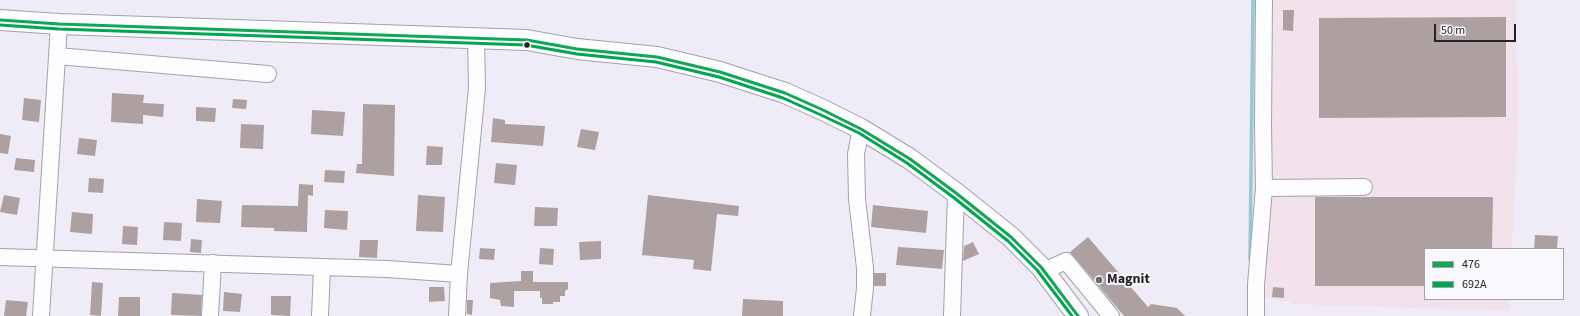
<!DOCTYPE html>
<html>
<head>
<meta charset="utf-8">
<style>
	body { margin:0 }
	#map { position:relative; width:1580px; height:316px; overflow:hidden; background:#efecf7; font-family:"Source Sans 3",sans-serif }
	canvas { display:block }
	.legend { position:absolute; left:1424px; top:248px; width:140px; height:52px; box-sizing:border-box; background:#f9f8fd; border:1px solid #a4a2a9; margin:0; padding:5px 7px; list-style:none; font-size:12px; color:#24212a }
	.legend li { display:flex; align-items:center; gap:8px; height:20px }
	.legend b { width:20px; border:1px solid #a4a2a9 }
	.scale { position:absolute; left:1434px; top:24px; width:82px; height:18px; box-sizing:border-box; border:2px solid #24212a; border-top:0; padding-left:5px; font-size:12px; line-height:14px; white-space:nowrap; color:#24212a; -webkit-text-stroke:3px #f9f8fd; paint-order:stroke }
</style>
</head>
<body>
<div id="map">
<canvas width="1580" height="316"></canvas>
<ul class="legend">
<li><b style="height:5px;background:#10a855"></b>476</li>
<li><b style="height:5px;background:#00a651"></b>692А</li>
</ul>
<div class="scale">50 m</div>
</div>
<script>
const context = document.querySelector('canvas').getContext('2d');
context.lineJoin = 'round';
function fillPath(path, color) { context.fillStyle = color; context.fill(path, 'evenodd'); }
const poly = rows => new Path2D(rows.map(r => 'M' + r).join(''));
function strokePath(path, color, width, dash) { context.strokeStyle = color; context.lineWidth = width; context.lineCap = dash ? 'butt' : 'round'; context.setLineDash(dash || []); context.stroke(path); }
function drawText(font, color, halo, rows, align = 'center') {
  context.font = font + ' "Source Sans 3",sans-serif'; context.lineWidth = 4; context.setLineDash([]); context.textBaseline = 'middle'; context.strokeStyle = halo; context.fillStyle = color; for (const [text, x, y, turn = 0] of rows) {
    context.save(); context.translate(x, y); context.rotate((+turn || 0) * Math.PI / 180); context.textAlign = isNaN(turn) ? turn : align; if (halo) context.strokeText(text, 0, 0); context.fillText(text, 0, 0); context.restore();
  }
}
fillPath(poly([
	[1252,0,1516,0,1516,61,1519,71,1519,106,1512,249,1425,249,1425,299,1510,299,1509,311,1291,304,1290,301,1277,301,1268,297,1264,298,1263,284,1249,285]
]), '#f1e2eb');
strokePath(poly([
	[1250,259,1253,0]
]), '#93cad6', 3.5);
fillPath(poly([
	[1283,10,1294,10,1293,31,1283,30],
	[1506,17,1506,117,1319,118,1319,18],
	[112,93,144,95,143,103,164,104,163,117,143,115,143,124,111,122],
	[24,98,41,100,39,122,22,120],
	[233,99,247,100,246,109,232,108],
	[363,104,395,105,394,176,356,173,357,164,362,164],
	[196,107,216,108,215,122,196,121],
	[312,110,345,112,343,136,311,134],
	[493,118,505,120,505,124,545,126,543,146,491,142],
	[241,124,264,125,263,149,240,148],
	[581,129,599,132,595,150,577,147],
	[0,134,11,136,8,154,0,153],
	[79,138,97,140,95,156,77,154],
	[427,146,443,147,442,165,426,165],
	[16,158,35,160,34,172,14,170],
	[496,163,517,165,515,185,494,183],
	[325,170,345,171,344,183,324,182],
	[89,178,104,179,103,193,88,192],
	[299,184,313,185,313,196,308,195,307,232,274,231,274,228,241,227,242,205,298,206],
	[4,195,20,198,17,215,0,212],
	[418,195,445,197,443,232,416,231],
	[648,195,739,206,738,216,717,214,711,271,693,269,694,260,642,255],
	[1315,197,1493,197,1492,249,1425,249,1425,286,1315,286],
	[197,199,222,201,220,223,196,222],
	[873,205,928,211,926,233,871,227],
	[535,207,558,208,557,226,534,226],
	[325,210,348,211,347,230,324,228],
	[72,212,93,214,92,234,70,232],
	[164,222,182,223,181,241,163,240],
	[123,226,138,227,137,245,122,244],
	[1535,235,1558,236,1557,249,1534,249],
	[1088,237,1148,307,1151,304,1177,308,1185,316,1124,316,1070,252],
	[191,239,202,240,201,253,190,252],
	[360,240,378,240,377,258,359,257],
	[601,241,601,259,580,260,579,242],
	[973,242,979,254,963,261,964,246],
	[898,247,944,250,942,269,896,265],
	[480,248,495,249,494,260,479,259],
	[540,248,554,249,553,265,539,264],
	[521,271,533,271,533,282,568,282,568,289,565,291,565,296,560,296,560,302,553,302,553,304,542,304,542,298,540,298,540,291,514,291,514,307,501,306,500,300,490,298,490,283,521,281],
	[874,273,886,273,886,286,874,286],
	[92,282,103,283,101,316,90,315],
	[429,287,444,287,445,301,429,302],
	[1273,287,1284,288,1284,298,1272,297],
	[224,292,242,294,240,312,223,311],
	[172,293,202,295,201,316,171,315],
	[271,296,291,296,290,316,271,315],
	[119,297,140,297,140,316,118,316],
	[743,299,783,301,783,316,742,316],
	[6,300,28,302,26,316,4,316],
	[467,300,473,300,472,315,467,314]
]), '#aca1a0');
const minor = poly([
	[57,56,268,74],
	[861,129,856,154,857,199,865,268,865,288,862,316],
	[1264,188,1364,187],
	[0,257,387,269,459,274],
	[1044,271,1066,261,1111,316],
	[41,316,59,24],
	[210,316,213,263],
	[320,316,322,268],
	[457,316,459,274,477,88,476,39],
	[952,316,956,193],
	[1256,316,1256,285,1264,188,1263,125,1264,0]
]);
const major = poly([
	[0,20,59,24,527,40,577,49,657,57,720,72,785,93,823,110,861,129,910,159,956,193,1011,237,1041,267,1078,316]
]);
strokePath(minor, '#a4a1ab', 18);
strokePath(major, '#a4a1ab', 22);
strokePath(minor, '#fdfcfe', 16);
strokePath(major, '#fdfcfe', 20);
strokePath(poly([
	[0,20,59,24,527,40,577,49,657,57,720,72,785,93,823,110,861,129,910,159,956,193,1011,237,1041,267,1078,316]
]), '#10a855', 3);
strokePath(poly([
	[0,25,59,29,526,45,577,54,656,62,719,77,783,98,821,115,859,133,907,163,953,197,1008,241,1037,270,1072,316]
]), '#00a651', 3);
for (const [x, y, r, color] of [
	[527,45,3.5,"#24212a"],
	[1099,280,4,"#6b6872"]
]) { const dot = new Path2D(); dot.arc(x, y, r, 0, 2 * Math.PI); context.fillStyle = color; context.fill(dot); strokePath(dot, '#f9f8fd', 1.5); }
drawText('bold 14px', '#24212a', '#f9f8fd', [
	["Magnit",1107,280]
], 'left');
</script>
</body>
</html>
